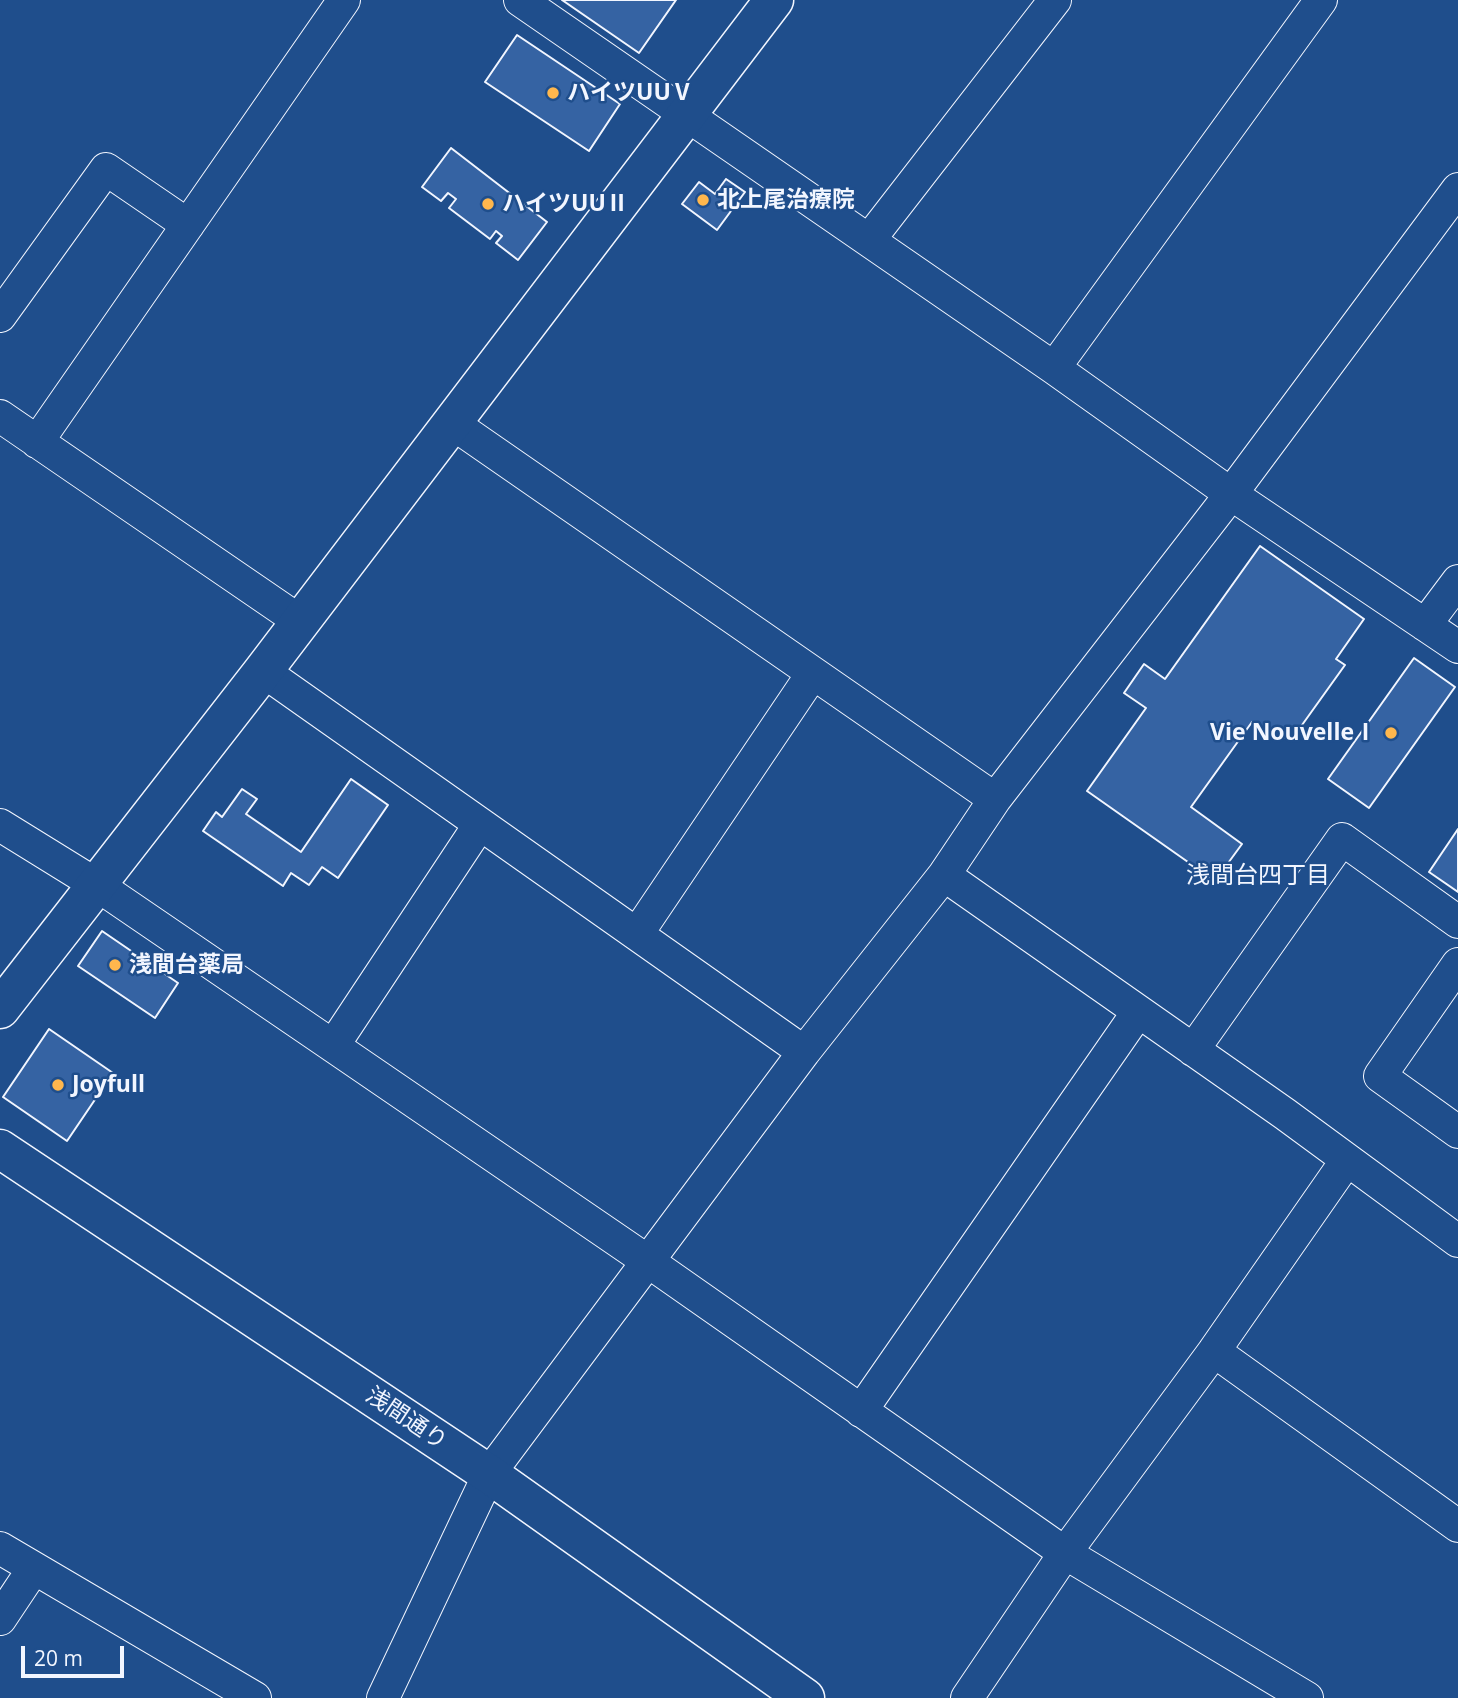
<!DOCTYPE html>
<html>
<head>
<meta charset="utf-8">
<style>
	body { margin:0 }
	#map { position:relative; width:1458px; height:1698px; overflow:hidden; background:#1f4e8c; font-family:"Open Sans",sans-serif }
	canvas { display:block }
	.scale { position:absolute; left:21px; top:1646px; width:103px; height:32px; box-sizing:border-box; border:4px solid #f2f6ff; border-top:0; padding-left:9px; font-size:21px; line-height:24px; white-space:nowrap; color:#f2f6ff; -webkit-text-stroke:5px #1f4e8c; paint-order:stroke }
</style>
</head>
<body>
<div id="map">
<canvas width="1458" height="1698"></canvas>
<div class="scale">20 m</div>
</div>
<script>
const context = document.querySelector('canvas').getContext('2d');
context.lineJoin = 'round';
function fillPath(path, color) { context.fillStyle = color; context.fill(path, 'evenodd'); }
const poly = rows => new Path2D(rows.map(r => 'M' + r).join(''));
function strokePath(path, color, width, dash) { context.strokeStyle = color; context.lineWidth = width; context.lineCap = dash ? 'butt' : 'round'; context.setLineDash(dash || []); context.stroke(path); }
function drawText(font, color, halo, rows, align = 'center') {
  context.font = font + ' "Open Sans","Noto Sans JP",sans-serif'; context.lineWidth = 5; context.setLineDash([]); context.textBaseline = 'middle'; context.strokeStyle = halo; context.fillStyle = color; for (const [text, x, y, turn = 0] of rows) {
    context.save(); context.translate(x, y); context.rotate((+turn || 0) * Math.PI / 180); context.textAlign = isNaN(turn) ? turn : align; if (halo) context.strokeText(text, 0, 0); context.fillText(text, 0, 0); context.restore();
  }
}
const building = poly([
	[562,0,676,0,639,53,562,0],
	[517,35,620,104,589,151,485,82,517,35],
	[451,148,547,222,518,260,496,243,502,236,496,231,490,239,449,208,456,199,448,193,441,201,422,187,451,148],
	[726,179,745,192,717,230,682,204,699,182,715,194,726,179],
	[1260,546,1364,619,1336,659,1345,665,1297,732,1283,738,1269,734,1252,722,1191,807,1242,844,1215,881,1087,791,1146,708,1124,693,1144,664,1165,679,1260,546],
	[1414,658,1455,687,1369,808,1328,779,1414,658],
	[351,779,388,805,338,878,322,867,309,885,291,873,283,886,203,831,216,812,222,817,242,789,257,799,246,814,301,852,351,779],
	[1458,829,1458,892,1429,872,1458,829],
	[102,931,178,983,155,1018,78,966,102,931],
	[49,1029,113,1073,67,1141,3,1097,49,1029]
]);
fillPath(building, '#3563a3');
strokePath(building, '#f2f6ff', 2);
const street = poly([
	[520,0,1054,368,1231,494,1458,647],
	[869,240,1055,0],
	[0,316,106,169,188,225],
	[1054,368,1321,0],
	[0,416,301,622],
	[452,423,995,799],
	[37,442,344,0],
	[1425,625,1458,581],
	[263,671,804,1052],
	[0,825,97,885,333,1046,649,1262,1065,1553,1307,1698],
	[944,875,1285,1114,1458,1241],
	[637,934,813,673],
	[1458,964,1380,1076,1458,1132],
	[333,1046,480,824],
	[1193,1050,1342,839,1458,922],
	[1214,1351,1458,1526],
	[861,1411,1138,1012],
	[0,1548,255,1698],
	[0,1619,34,1568],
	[383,1698,489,1474,804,1052,944,875,995,799,1231,494,1458,189],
	[967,1698,1065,1553,1214,1351,1347,1160]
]);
const secondary = poly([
	[0,1009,263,671,774,0],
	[0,1149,489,1474,805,1698]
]);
strokePath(street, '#f2f6ff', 34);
strokePath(secondary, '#f2f6ff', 41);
strokePath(street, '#1f4e8c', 32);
strokePath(secondary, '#1f4e8c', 38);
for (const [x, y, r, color] of [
	[553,93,7,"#ffb74d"],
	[703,200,7,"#ffb74d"],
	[488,204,7,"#ffb74d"],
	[1391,733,7,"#ffb74d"],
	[115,965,7,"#ffb74d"],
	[58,1085,7,"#ffb74d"]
]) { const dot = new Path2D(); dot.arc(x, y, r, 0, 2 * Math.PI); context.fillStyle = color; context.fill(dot); strokePath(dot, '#1f4e8c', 2.5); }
drawText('bold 23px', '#f2f6ff', '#1f4e8c', [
	["ハイツUUⅤ",567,93],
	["北上尾治療院",717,200],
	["ハイツUUⅡ",502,204],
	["Vie NouvelleⅠ",1377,733,"right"],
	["浅間台薬局",129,965],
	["Joyfull",72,1085]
], 'left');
drawText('23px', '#f2f6ff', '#1f4e8c', [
	["浅間通り",406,1419,34]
]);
drawText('24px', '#f2f6ff', '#1f4e8c', [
	["浅間台四丁目",1258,876]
]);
</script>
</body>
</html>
